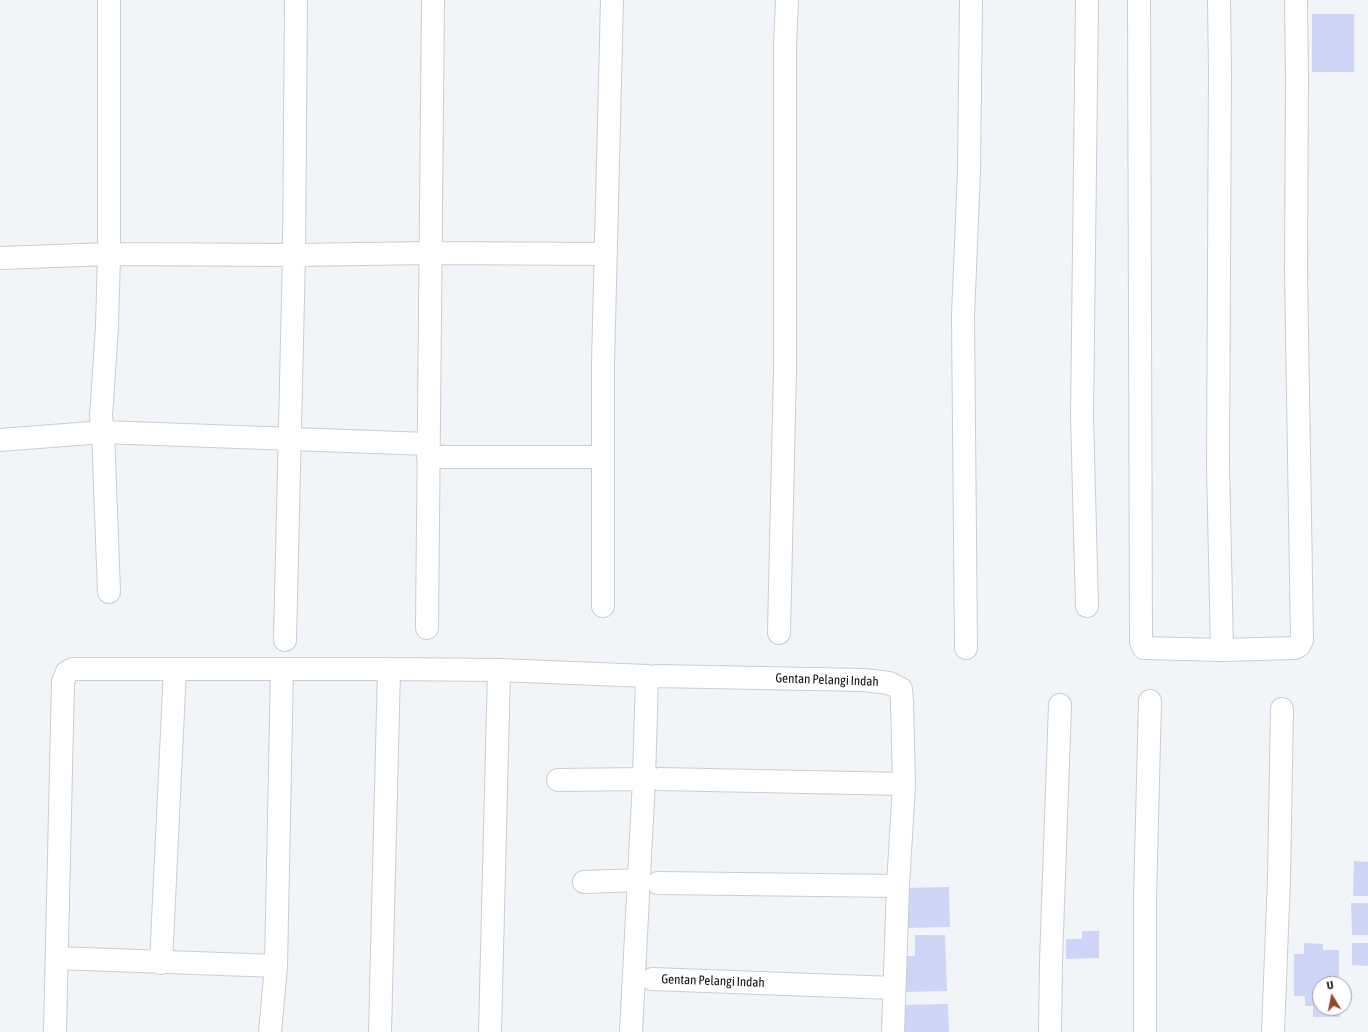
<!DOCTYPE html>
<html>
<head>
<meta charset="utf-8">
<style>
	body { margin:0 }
	#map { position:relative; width:1368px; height:1032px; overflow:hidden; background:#f1f5f8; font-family:"Asap Condensed",sans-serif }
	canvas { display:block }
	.north { position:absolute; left:1312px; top:976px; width:40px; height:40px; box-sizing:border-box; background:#fff; border:1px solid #9fa0a0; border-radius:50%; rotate:350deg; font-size:11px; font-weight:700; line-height:16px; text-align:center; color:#0f1112 }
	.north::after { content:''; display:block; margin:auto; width:14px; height:18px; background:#8f4726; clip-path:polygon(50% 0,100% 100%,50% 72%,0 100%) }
</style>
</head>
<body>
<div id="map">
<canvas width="1368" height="1032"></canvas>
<div class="north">U</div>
</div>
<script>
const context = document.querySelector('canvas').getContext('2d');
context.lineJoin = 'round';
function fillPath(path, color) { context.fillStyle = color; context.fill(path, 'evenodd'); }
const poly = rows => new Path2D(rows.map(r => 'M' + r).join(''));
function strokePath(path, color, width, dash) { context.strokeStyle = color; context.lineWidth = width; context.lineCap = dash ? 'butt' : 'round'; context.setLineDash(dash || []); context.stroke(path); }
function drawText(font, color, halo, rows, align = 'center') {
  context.font = font + ' "Asap Condensed",sans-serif'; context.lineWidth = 4; context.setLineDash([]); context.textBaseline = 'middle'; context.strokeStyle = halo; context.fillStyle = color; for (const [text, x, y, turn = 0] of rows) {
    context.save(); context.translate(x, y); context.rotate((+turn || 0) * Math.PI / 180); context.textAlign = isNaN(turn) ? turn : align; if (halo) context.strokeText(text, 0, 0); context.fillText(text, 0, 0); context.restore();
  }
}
fillPath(poly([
	[1312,14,1354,14,1354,72,1312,72],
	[1354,861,1368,862,1368,896,1353,896],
	[949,887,950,927,904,928,903,888],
	[1351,903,1368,903,1368,935,1352,935],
	[1082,931,1099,931,1099,958,1066,959,1066,939,1082,939],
	[915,935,945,935,947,991,904,992,903,956,915,956],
	[1304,943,1323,944,1323,950,1339,950,1339,984,1320,984,1320,1008,1339,1008,1340,1017,1313,1017,1313,1006,1305,1006,1305,996,1294,996,1294,954,1304,954],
	[1352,943,1368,943,1368,966,1352,965],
	[948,1004,949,1032,901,1032,901,1005]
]), '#ced5f6');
const minor = poly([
	[109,0,109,254,107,327,101,416,103,432,109,592],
	[1139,0,1141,642,1144,648,1222,650,1295,648,1299,646,1302,640,1296,270,1297,78,1296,0],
	[1219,0,1220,70,1218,465,1222,650],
	[0,258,109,254,294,255,431,253,606,254],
	[0,440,103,432,428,444],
	[428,457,603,457],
	[603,606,603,363,612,0],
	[1087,606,1082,417,1087,0],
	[427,628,433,0],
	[779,633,785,370,785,45,787,0],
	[285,640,294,255,296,0],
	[966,648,963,316,969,171,971,0],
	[656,676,864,680,889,683,901,689,902,702,904,784,898,886,893,1032],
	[659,779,904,784],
	[558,780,644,779],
	[584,882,639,880],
	[658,883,898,886],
	[57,958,276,966],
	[161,963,175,669],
	[652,979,894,988],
	[55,1032,63,682,67,672,73,669,389,669,499,670,647,676,644,779,631,1032],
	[270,1032,276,966,282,669],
	[380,1032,389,669],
	[490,1032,499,670],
	[1050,1032,1051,961,1060,705],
	[1145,1032,1145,899,1150,701],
	[1273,1032,1279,878,1282,709]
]);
strokePath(minor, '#cacdd1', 24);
strokePath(minor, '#fff', 22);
drawText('13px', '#0f1112', '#fff', [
	["Gentan Pelangi Indah",827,680,2],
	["Gentan Pelangi Indah",713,981,2]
]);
</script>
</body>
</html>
